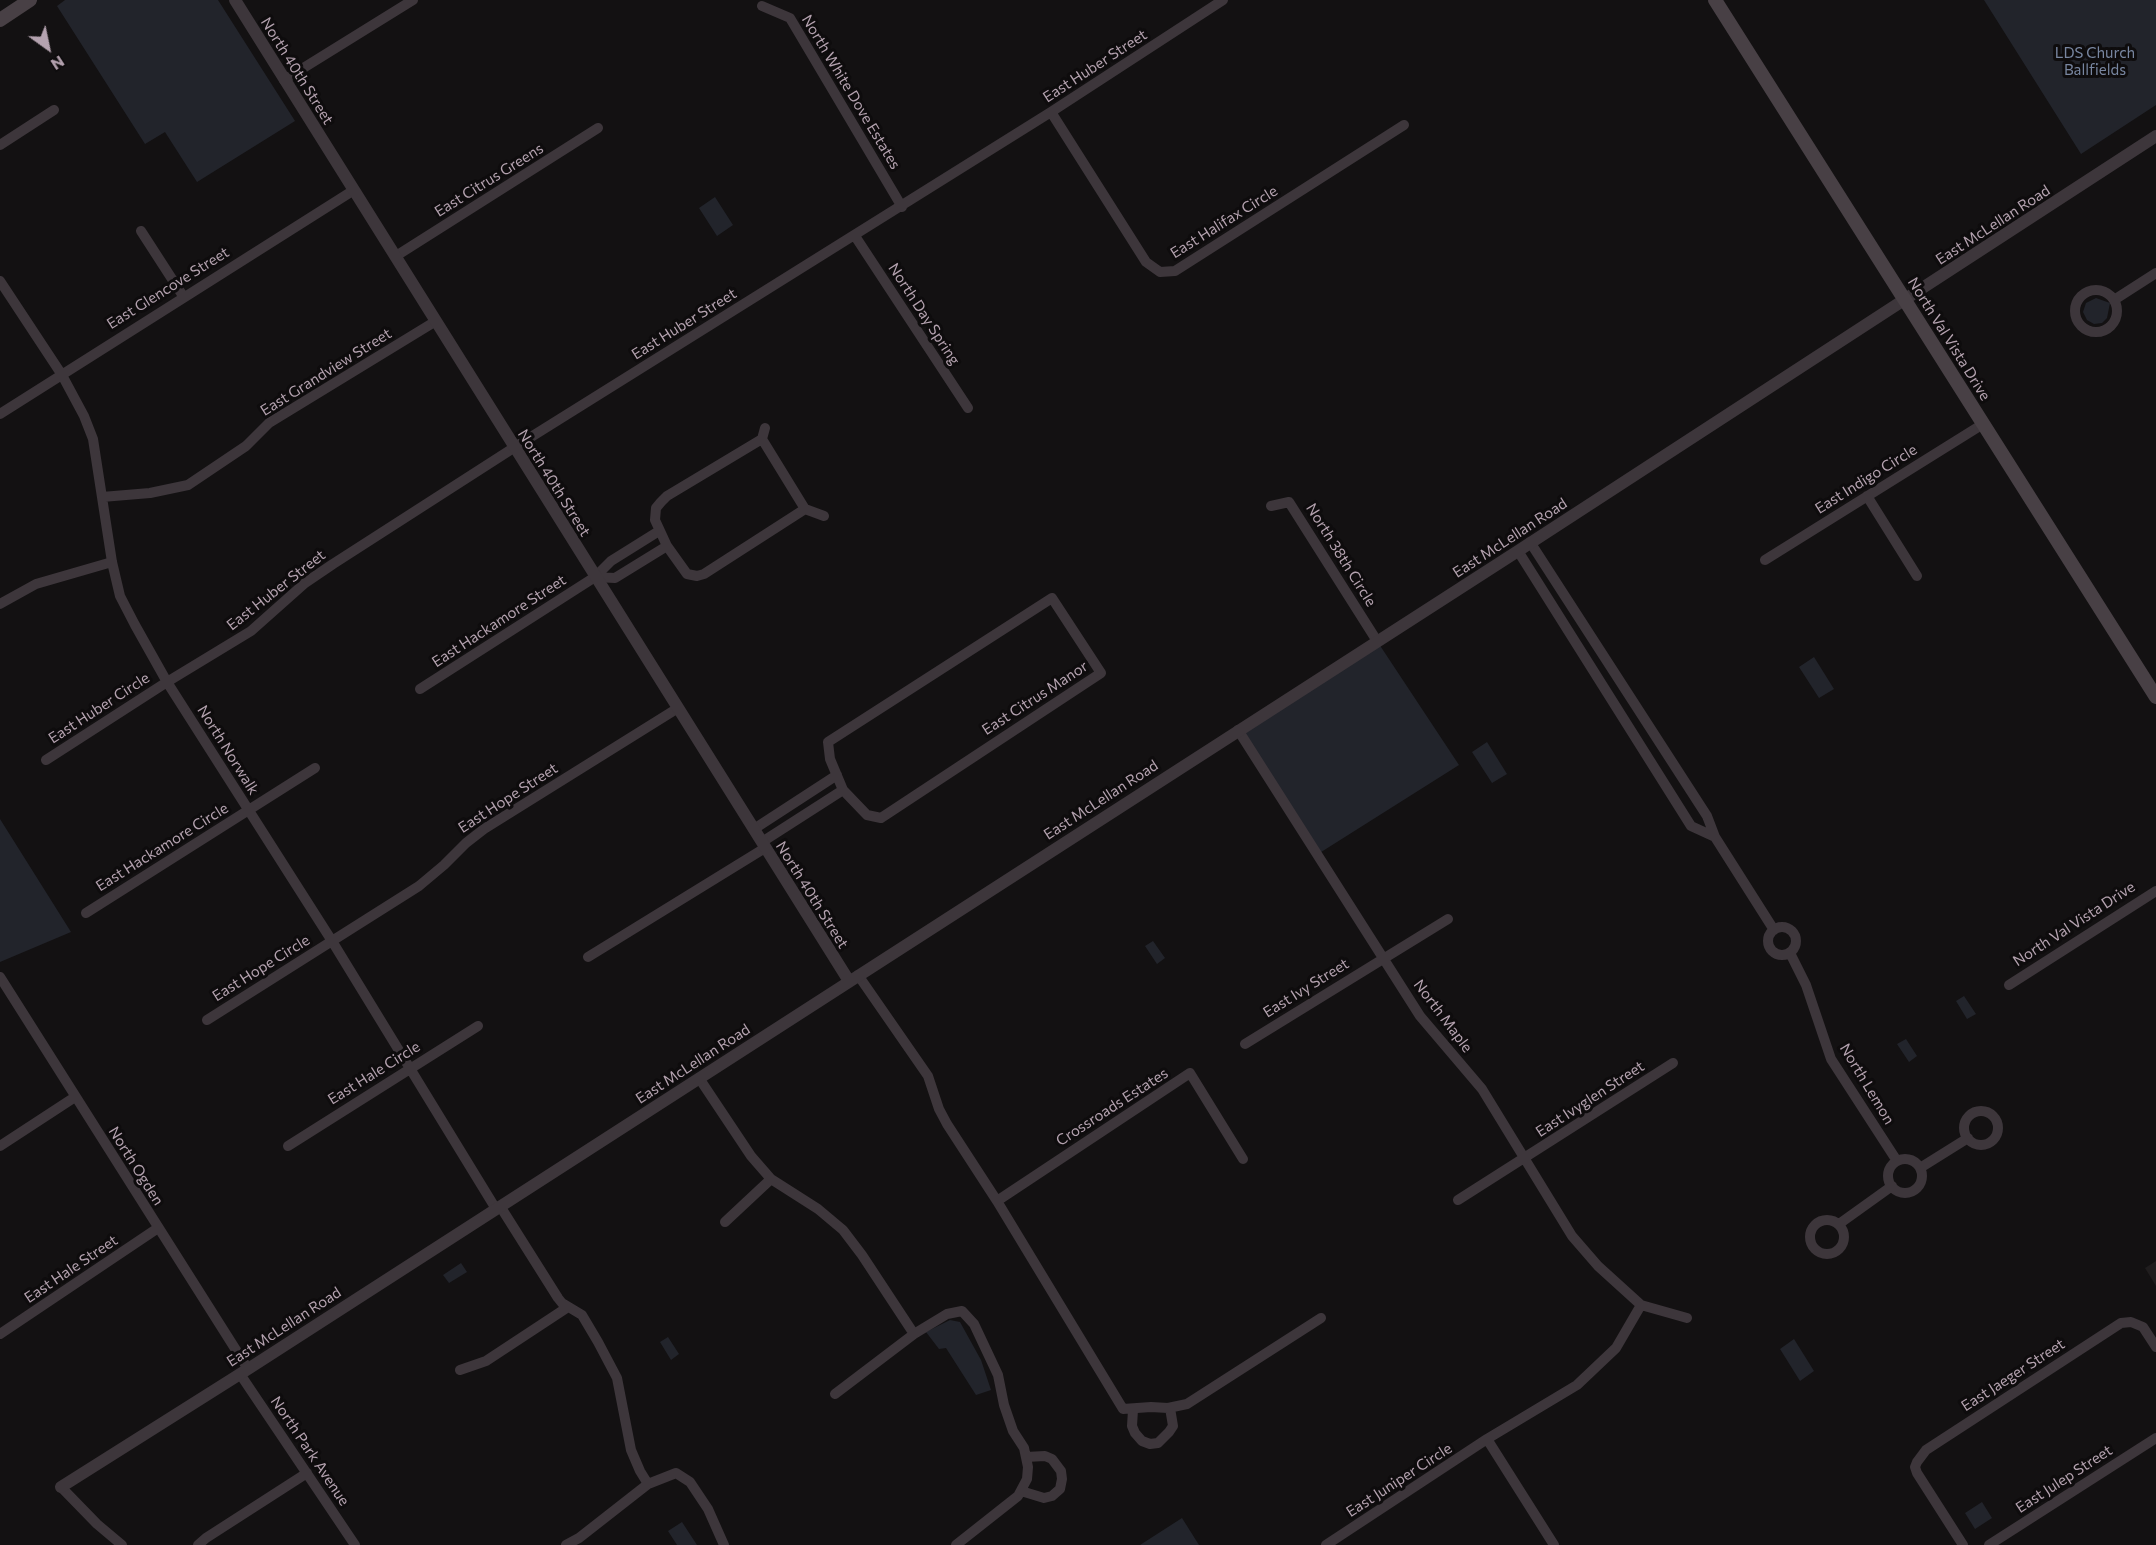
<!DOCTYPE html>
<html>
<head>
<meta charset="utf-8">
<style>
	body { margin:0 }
	#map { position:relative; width:2156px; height:1545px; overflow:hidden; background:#131112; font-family:Commissioner,sans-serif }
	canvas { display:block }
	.north { position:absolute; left:18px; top:18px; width:60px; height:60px; -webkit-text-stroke:4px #0e0c0d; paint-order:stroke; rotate:147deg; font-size:16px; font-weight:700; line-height:24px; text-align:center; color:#b4a2af }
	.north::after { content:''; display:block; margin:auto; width:21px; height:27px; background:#b4a2af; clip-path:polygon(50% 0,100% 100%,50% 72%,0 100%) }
</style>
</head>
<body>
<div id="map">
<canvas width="2156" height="1545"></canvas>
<div class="north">N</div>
</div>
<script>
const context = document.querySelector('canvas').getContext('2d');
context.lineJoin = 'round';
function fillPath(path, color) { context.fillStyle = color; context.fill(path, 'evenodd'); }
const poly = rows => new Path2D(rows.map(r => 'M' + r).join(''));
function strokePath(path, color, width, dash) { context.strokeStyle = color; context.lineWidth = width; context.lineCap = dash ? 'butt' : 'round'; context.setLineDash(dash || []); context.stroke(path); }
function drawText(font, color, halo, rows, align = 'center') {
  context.font = font + ' Commissioner,sans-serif'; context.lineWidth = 6; context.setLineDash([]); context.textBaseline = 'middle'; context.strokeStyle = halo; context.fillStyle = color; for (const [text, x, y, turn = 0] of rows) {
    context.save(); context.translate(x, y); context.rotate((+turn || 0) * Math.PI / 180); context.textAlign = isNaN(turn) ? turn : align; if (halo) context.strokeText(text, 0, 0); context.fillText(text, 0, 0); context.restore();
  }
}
fillPath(poly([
	[2156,1261,2156,1286,2145,1268]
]), '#201d1e');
fillPath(poly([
	[65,0,218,0,295,121,197,182,165,132,145,144,57,6],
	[1984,0,2156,0,2156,105,2081,154],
	[715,197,733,225,717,236,699,208],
	[2096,298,2110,303,2107,318,2102,323,2094,324,2087,320,2083,312,2086,303],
	[1377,641,1459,765,1318,854,1238,730],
	[1814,657,1834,689,1819,698,1799,667],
	[1487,742,1507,774,1492,783,1472,752],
	[0,819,71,932,0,962],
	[1153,941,1165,958,1157,964,1145,946],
	[1964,996,1976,1014,1967,1019,1956,1001],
	[1906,1039,1917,1056,1909,1062,1897,1044],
	[461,1263,467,1272,449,1283,443,1275],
	[950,1320,960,1322,981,1360,991,1390,976,1395,946,1348,939,1349,926,1332],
	[668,1337,679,1354,671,1360,660,1342],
	[1794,1339,1814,1371,1800,1381,1780,1349],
	[1982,1502,1992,1518,1975,1529,1965,1513],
	[1182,1518,1199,1545,1140,1545],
	[682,1522,697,1545,677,1545,668,1531]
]), '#22242b');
strokePath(poly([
	[762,6,790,18,902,207],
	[284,80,413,0],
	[1051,112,1146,262,1160,272,1175,271,1404,125],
	[0,145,54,110],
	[141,231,183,296],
	[855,236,968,408],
	[396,256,598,128],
	[0,281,62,375,84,416,93,439,112,562,120,596,135,625,167,682,332,941,496,1209],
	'2075 311a21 21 0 1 1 42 0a21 21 0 1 1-42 0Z',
	[2114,300,2156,273],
	[0,414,354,190],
	[765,428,762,439,667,496,661,502,656,508,655,520,667,546,687,574,697,576,704,574,805,509,824,516],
	[762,439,805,509],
	[1867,496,1917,576],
	[102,497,150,493,188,485,246,446,269,423,436,321],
	[1271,506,1289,502,1377,641],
	[1530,542,1707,816,1715,837,1774,930],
	[1518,551,1691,826,1715,837],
	[1765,560,1983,424],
	[595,577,615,578,667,546],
	[1052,598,1101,673,881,818,867,815,843,790,830,759,828,742,1052,598],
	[0,604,36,584,112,562],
	[420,689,595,577,611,561,659,531],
	[1238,730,1420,1016,1482,1089,1572,1236,1598,1266,1641,1305,1687,1318],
	[46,760,167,682,251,631,305,583,333,564,515,447,1051,112,1223,0],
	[754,829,837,775],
	[762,842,843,790],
	[86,913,315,768],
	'1768 941a14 14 0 1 1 28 0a14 14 0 1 1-28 0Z',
	[1790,953,1806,985,1831,1059,1897,1161],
	[588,957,765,848],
	[858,975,928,1076,939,1109,947,1124,997,1201,1123,1409,1151,1407,1168,1408,1187,1404,1321,1318],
	[0,977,248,1369],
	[2009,985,2156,891],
	[207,1020,419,886,444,865,466,843,484,829,678,708],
	[1245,1044,1448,919],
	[699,1078,751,1156,771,1179,818,1209,843,1230,862,1255,914,1334],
	'1964 1128a17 17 0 1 1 34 0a17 17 0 1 1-34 0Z',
	[0,1146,75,1097],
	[288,1146,478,1026],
	'1888 1176a17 17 0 1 1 34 0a17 17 0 1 1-34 0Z',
	[1920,1168,1968,1138],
	[1458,1200,1673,1063],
	[997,1201,1190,1073,1243,1159],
	[500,1206,558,1298,562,1303,582,1315,598,1342,617,1378,631,1450,640,1471,648,1484],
	'1810 1237a17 17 0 1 1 34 0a17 17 0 1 1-34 0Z',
	[725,1222,771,1179],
	[1839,1224,1892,1186],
	[0,1334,158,1228],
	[460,1370,486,1361,568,1307],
	[240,1374,355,1545],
	[835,1394,914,1334,947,1314,962,1311,974,1324,998,1375,1004,1405,1013,1431,1024,1448,1028,1467,1027,1479,1018,1496,956,1545],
	[1133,1410,1132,1426,1135,1433,1142,1441,1150,1444,1158,1443,1169,1432,1173,1426,1170,1408],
	[1487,1439,1554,1545],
	[61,1487,97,1524,122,1545],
	[1021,1491,1044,1498,1052,1496,1060,1489,1062,1479,1061,1471,1052,1459,1045,1456,1026,1457],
	[198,1545,206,1538,307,1473],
	[566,1545,579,1538,648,1484,676,1473,690,1482,708,1509,724,1545],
	[1326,1545,1487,1439,1577,1385,1616,1348,1641,1305],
	[1963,1545,1917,1473,1915,1467,1917,1462,1926,1450,2121,1323,2131,1322,2143,1327,2156,1347],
	[1989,1545,2156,1438]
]), '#3d363b', 10);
strokePath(poly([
	[235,0,849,981],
	[61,1487,248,1369,1518,551,2156,136]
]), '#3d363b', 12);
strokePath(poly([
	[1715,0,2156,697],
	[0,20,30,0]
]), '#484045', 14);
drawText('15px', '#7886a0', '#0e0c0d', [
	["LDS Church",2095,53],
	["Ballfields",2095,70]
]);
drawText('15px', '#b4a2af', '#0e0c0d', [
	["East Huber Street",1095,66,-33],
	["North 40th Street",297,71,58],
	["North White Dove Estates",851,92,59],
	["East Citrus Greens",489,180,-32],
	["East Halifax Circle",1224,222,-32],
	["East McLellan Road",1993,225,-33],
	["East Glencove Street",168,288,-32],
	["North Day Spring",924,314,57],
	["East Huber Street",684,324,-32],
	["North Val Vista Drive",1949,339,58],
	["East Grandview Street",326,372,-32],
	["East Indigo Circle",1866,479,-32],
	["North 40th Street",554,483,58],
	["East McLellan Road",1510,538,-33],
	["North 38th Circle",1341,555,58],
	["East Huber Street",276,590,-38],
	["East Hackamore Street",499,621,-33],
	["East Citrus Manor",1035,698,-33],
	["East Huber Circle",99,708,-33],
	["North Norwalk",228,750,58],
	["East Hope Street",508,798,-33],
	["East McLellan Road",1101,800,-33],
	["East Hackamore Circle",162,847,-32],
	["North 40th Street",812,895,58],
	["North Val Vista Drive",2074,924,-33],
	["East Hope Circle",261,968,-32],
	["East Ivy Street",1306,988,-32],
	["North Maple",1443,1016,53],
	["East McLellan Road",693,1064,-33],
	["East Hale Circle",374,1073,-32],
	["North Lemon",1867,1084,59],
	["East Ivyglen Street",1590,1099,-33],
	["Crossroads Estates",1112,1107,-33],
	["North Ogden",136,1166,58],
	["East Hale Street",71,1269,-34],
	["East McLellan Road",284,1327,-33],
	["East Jaeger Street",2013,1375,-33],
	["North Park Avenue",310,1451,56],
	["East Julep Street",2064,1479,-33],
	["East Juniper Circle",1399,1480,-33]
]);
</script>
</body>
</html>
